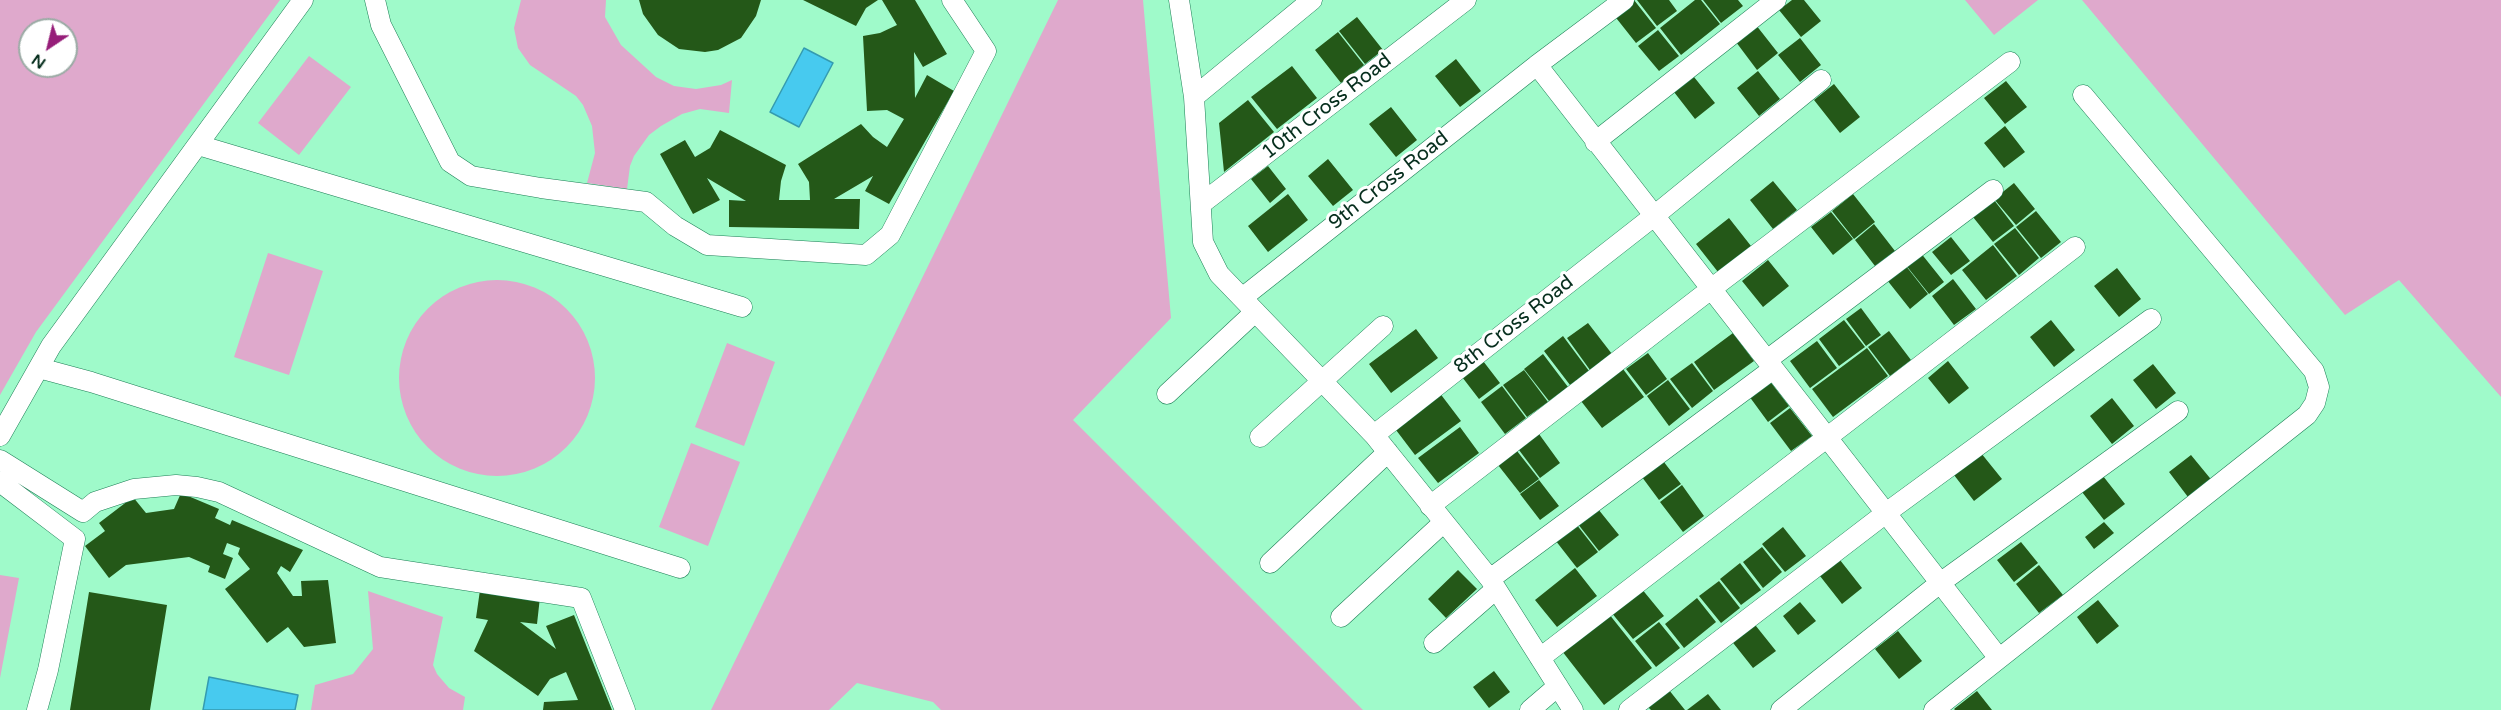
<!DOCTYPE html>
<html>
<head>
<meta charset="utf-8">
<style>
	body { margin:0 }
	#map { position:relative; width:2501px; height:710px; overflow:hidden; background:#9ffaca; font-family:"Varela Round",sans-serif }
	canvas { display:block }
	.north { position:absolute; left:18px; top:18px; width:60px; height:60px; box-sizing:border-box; background:#fff; border:2px solid #9baba5; border-radius:50%; rotate:215deg; font-size:16px; font-weight:700; line-height:24px; text-align:center; color:#062e1d }
	.north::after { content:''; display:block; margin:auto; width:21px; height:27px; background:#961e79; clip-path:polygon(50% 0,100% 100%,50% 72%,0 100%) }
</style>
</head>
<body>
<div id="map">
<canvas width="2501" height="710"></canvas>
<div class="north">N</div>
</div>
<script>
const context = document.querySelector('canvas').getContext('2d');
context.lineJoin = 'round';
function fillPath(path, color) { context.fillStyle = color; context.fill(path, 'evenodd'); }
const poly = rows => new Path2D(rows.map(r => 'M' + r).join(''));
function strokePath(path, color, width, dash) { context.strokeStyle = color; context.lineWidth = width; context.lineCap = dash ? 'butt' : 'round'; context.setLineDash(dash || []); context.stroke(path); }
function drawText(font, color, halo, rows, align = 'center') {
  context.font = font + ' "Varela Round",sans-serif'; context.lineWidth = 6; context.setLineDash([]); context.textBaseline = 'middle'; context.strokeStyle = halo; context.fillStyle = color; for (const [text, x, y, turn = 0] of rows) {
    context.save(); context.translate(x, y); context.rotate((+turn || 0) * Math.PI / 180); context.textAlign = isNaN(turn) ? turn : align; if (halo) context.strokeText(text, 0, 0); context.fillText(text, 0, 0); context.restore();
  }
}
fillPath(poly([
	[0,0,280,0,36,332,0,395],
	[30,30,66,30,66,66,30,66],
	[521,0,606,0,605,17,621,45,656,77,674,86,696,89,721,85,732,80,729,113,700,109,682,114,661,126,649,135,634,156,630,166,627,189,587,183,595,153,592,126,583,105,576,96,530,65,518,48,514,28],
	[1058,0,1143,0,1171,318,1073,420,1363,710,941,710,933,702,857,683,829,710,711,710],
	[1965,0,2038,0,1994,35],
	[2082,0,2501,0,2501,397,2399,280,2345,315],
	[309,56,351,87,299,155,258,123],
	[268,253,323,271,289,375,234,357],
	'399 378a98 98 0 1 1 196 0a98 98 0 1 1-196 0Z',
	[727,343,775,362,744,446,695,427],
	[691,443,740,462,708,546,659,527],
	[0,575,19,578,0,678],
	[368,591,443,617,433,665,437,674,449,688,465,697,463,710,311,710,315,685,353,674,373,649]
]), '#dfa9cc');
const water = poly([
	[804,48,833,63,799,127,770,112,804,48],
	[209,677,298,695,295,710,203,710,209,677]
]);
fillPath(water, '#47caef');
strokePath(water, '#349bb0', 1.5);
fillPath(poly([
	[639,0,761,0,756,16,741,38,718,50,705,52,679,49,658,35,643,14],
	[803,0,878,0,866,8,856,26],
	[882,0,915,0,947,54,923,67,914,52,915,98,927,75,954,91,889,204,865,191,873,176,834,199,860,199,859,229,729,227,729,200,746,201,707,178,720,200,693,214,660,154,685,140,695,157,710,148,720,130,786,165,781,181,779,200,810,200,809,182,798,164,861,124,873,137,887,147,904,119,887,110,867,111,863,36,880,33,897,25],
	[1630,0,1634,0,1656,28,1636,43,1613,14],
	[1637,0,1669,0,1677,11,1657,26],
	[1695,0,1701,0,1720,24,1681,55,1660,28],
	[1703,0,1738,0,1743,6,1721,23],
	[1792,0,1804,0,1821,21,1801,37,1779,10],
	[1357,17,1383,50,1365,64,1339,31],
	[1756,25,1778,53,1757,70,1736,42],
	[1658,30,1679,56,1659,71,1638,46],
	[1338,32,1364,65,1341,83,1315,50],
	[1800,38,1821,65,1800,82,1778,55],
	[1456,59,1481,91,1460,107,1435,76],
	[1292,66,1317,98,1277,129,1251,97],
	[1758,71,1780,99,1759,116,1737,88],
	[1694,77,1715,103,1695,119,1674,92],
	[2006,81,2027,107,2005,124,1984,98],
	[1834,84,1860,117,1840,133,1814,100],
	[1248,100,1274,132,1224,172,1219,123],
	[1391,107,1417,140,1396,157,1369,124],
	[2005,126,2025,152,2004,168,1984,143],
	[1328,159,1353,190,1333,206,1308,176],
	[1268,166,1286,189,1270,203,1251,179],
	[1773,181,1797,210,1773,229,1750,200],
	[2014,183,2035,209,2016,225,1994,199],
	[1288,194,1308,220,1268,252,1248,226],
	[1853,194,1875,222,1854,239,1832,211],
	[1994,200,2014,226,1993,242,1973,217],
	[2036,211,2061,242,2041,258,2016,227],
	[1831,212,1853,239,1833,255,1811,227],
	[1729,218,1751,246,1718,272,1696,244],
	[1874,224,1895,251,1875,266,1855,240],
	[2015,228,2039,258,2019,275,1994,244],
	[1951,237,1970,261,1951,275,1932,252],
	[1993,245,2017,276,1986,300,1962,270],
	[1920,252,1944,282,1929,294,1905,264],
	[1768,260,1789,286,1763,307,1742,281],
	[1906,266,1928,294,1910,309,1887,280],
	[2117,268,2141,299,2119,317,2094,286],
	[1953,279,1976,309,1954,325,1932,296],
	[1861,308,1881,335,1866,346,1846,319],
	[1844,320,1865,347,1839,366,1819,339],
	[2051,320,2075,350,2054,367,2030,337],
	[1588,323,1612,354,1590,370,1567,338],
	[1416,329,1438,358,1391,393,1369,364],
	[1889,331,1911,360,1890,376,1868,347],
	[1733,333,1754,361,1714,390,1694,362],
	[1563,336,1589,371,1570,385,1544,351],
	[1817,341,1837,368,1810,388,1790,361],
	[1867,348,1888,376,1833,417,1812,389,1847,363,1856,375,1847,363],
	[1648,353,1667,379,1646,395,1626,369],
	[1543,354,1568,387,1549,401,1524,369],
	[1480,357,1500,383,1479,399,1459,373],
	[1948,361,1969,388,1949,404,1928,378],
	[1692,363,1713,391,1692,408,1670,379],
	[2153,364,2176,393,2156,409,2133,380],
	[1623,369,1644,397,1602,428,1581,401],
	[1524,370,1548,402,1527,417,1503,385],
	[1668,380,1690,409,1669,426,1647,396],
	[1769,380,1789,406,1768,422,1749,396],
	[1502,386,1526,418,1505,434,1481,402],
	[1439,392,1461,421,1415,455,1393,426],
	[2112,398,2134,426,2112,444,2090,416],
	[1790,408,1812,436,1791,451,1770,423],
	[1460,427,1479,453,1438,483,1418,458],
	[1539,434,1560,463,1540,478,1519,450],
	[1517,451,1539,479,1520,493,1498,465],
	[1981,453,2002,479,1974,501,1954,475],
	[2191,455,2214,483,2191,501,2169,472],
	[1660,457,1681,484,1659,500,1639,473],
	[2103,476,2125,504,2104,520,2082,492],
	[1539,480,1559,506,1540,520,1520,494],
	[1682,485,1704,516,1683,532,1660,502],
	[181,493,219,509,215,518,230,525,232,520,303,550,290,572,281,566,277,573,293,596,302,596,301,581,328,580,336,643,304,647,288,627,267,643,225,589,250,569,238,554,240,548,227,543,223,554,233,558,225,579,208,572,210,566,189,557,126,565,109,578,85,546,105,531,99,523,133,497,146,513,174,509],
	[1594,504,1619,535,1599,551,1574,519],
	[1573,520,1598,552,1577,568,1552,536],
	[2104,522,2114,533,2094,549,2085,537],
	[1783,527,1806,556,1785,572,1762,544],
	[2021,542,2038,563,2014,582,1997,560],
	[1762,547,1782,572,1763,588,1743,562],
	[1840,560,1862,588,1842,604,1820,576],
	[1740,563,1761,590,1741,605,1720,579],
	[2039,565,2063,595,2039,613,2016,584],
	[1575,568,1597,596,1557,627,1535,600],
	[1458,570,1477,589,1446,618,1428,599],
	[1719,581,1740,608,1721,623,1699,596],
	[1641,588,1664,616,1633,639,1611,612],
	[480,590,540,597,537,624,520,622,556,649,546,626,574,615,612,710,543,710,544,702,578,700,566,672,550,679,538,696,474,651,488,620,476,618],
	[89,592,167,605,150,710,70,710],
	[1697,598,1716,622,1684,648,1665,624],
	[2098,600,2119,626,2097,644,2077,617],
	[1800,602,1816,621,1798,635,1783,616],
	[1609,614,1652,668,1604,705,1562,651],
	[1752,621,1776,651,1753,668,1730,639],
	[1659,622,1680,648,1656,667,1635,641],
	[1898,631,1922,661,1899,679,1875,649],
	[1494,671,1510,692,1489,708,1473,687],
	[1669,690,1685,710,1651,710,1648,707],
	[1977,691,1992,710,1955,710,1954,709],
	[1708,694,1721,710,1687,710]
]), '#245818');
const minor = poly([
	[375,0,381,25,450,162,471,176,541,188,646,202,675,226,707,245,866,255,890,235,986,51,952,0],
	[1179,0,1194,97,1203,242,1219,274,1374,435,1490,579,1573,710],
	[1537,65,1998,657],
	[1194,97,1312,0],
	[1595,142,1776,0],
	[198,145,742,307],
	[1201,204,1466,0],
	[1242,298,1537,65,1624,0],
	[1767,360,1993,190],
	[39,368,91,382,680,568],
	[1167,394,1255,312],
	[1374,435,1654,216,1821,80],
	[0,436,51,346,303,0],
	[1260,437,1383,326],
	[0,460,83,512,95,502,134,489,176,485,197,487,219,492,380,567,581,598,625,710],
	[0,482,75,539,48,670,37,710],
	[1430,506,1711,289,2010,62],
	[1270,563,1388,452],
	[1490,579,1773,369],
	[1341,617,1444,522],
	[1434,643,1496,589],
	[1540,658,2075,247],
	[1530,710,1558,686],
	[1629,710,1886,513,2151,319],
	[1781,710,1940,583,2178,411],
	[1934,710,2307,415,2315,403,2319,387,2314,371,2083,95]
]);
strokePath(minor, '#1d7f56', 21);
strokePath(minor, '#fff', 20);
drawText('20px', '#062e1d', '#fff', [
	["10th Cross Road",1327,107,-38],
	["9th Cross Road",1389,181,-38],
	["8th Cross Road",1514,325,-38]
]);
</script>
</body>
</html>
